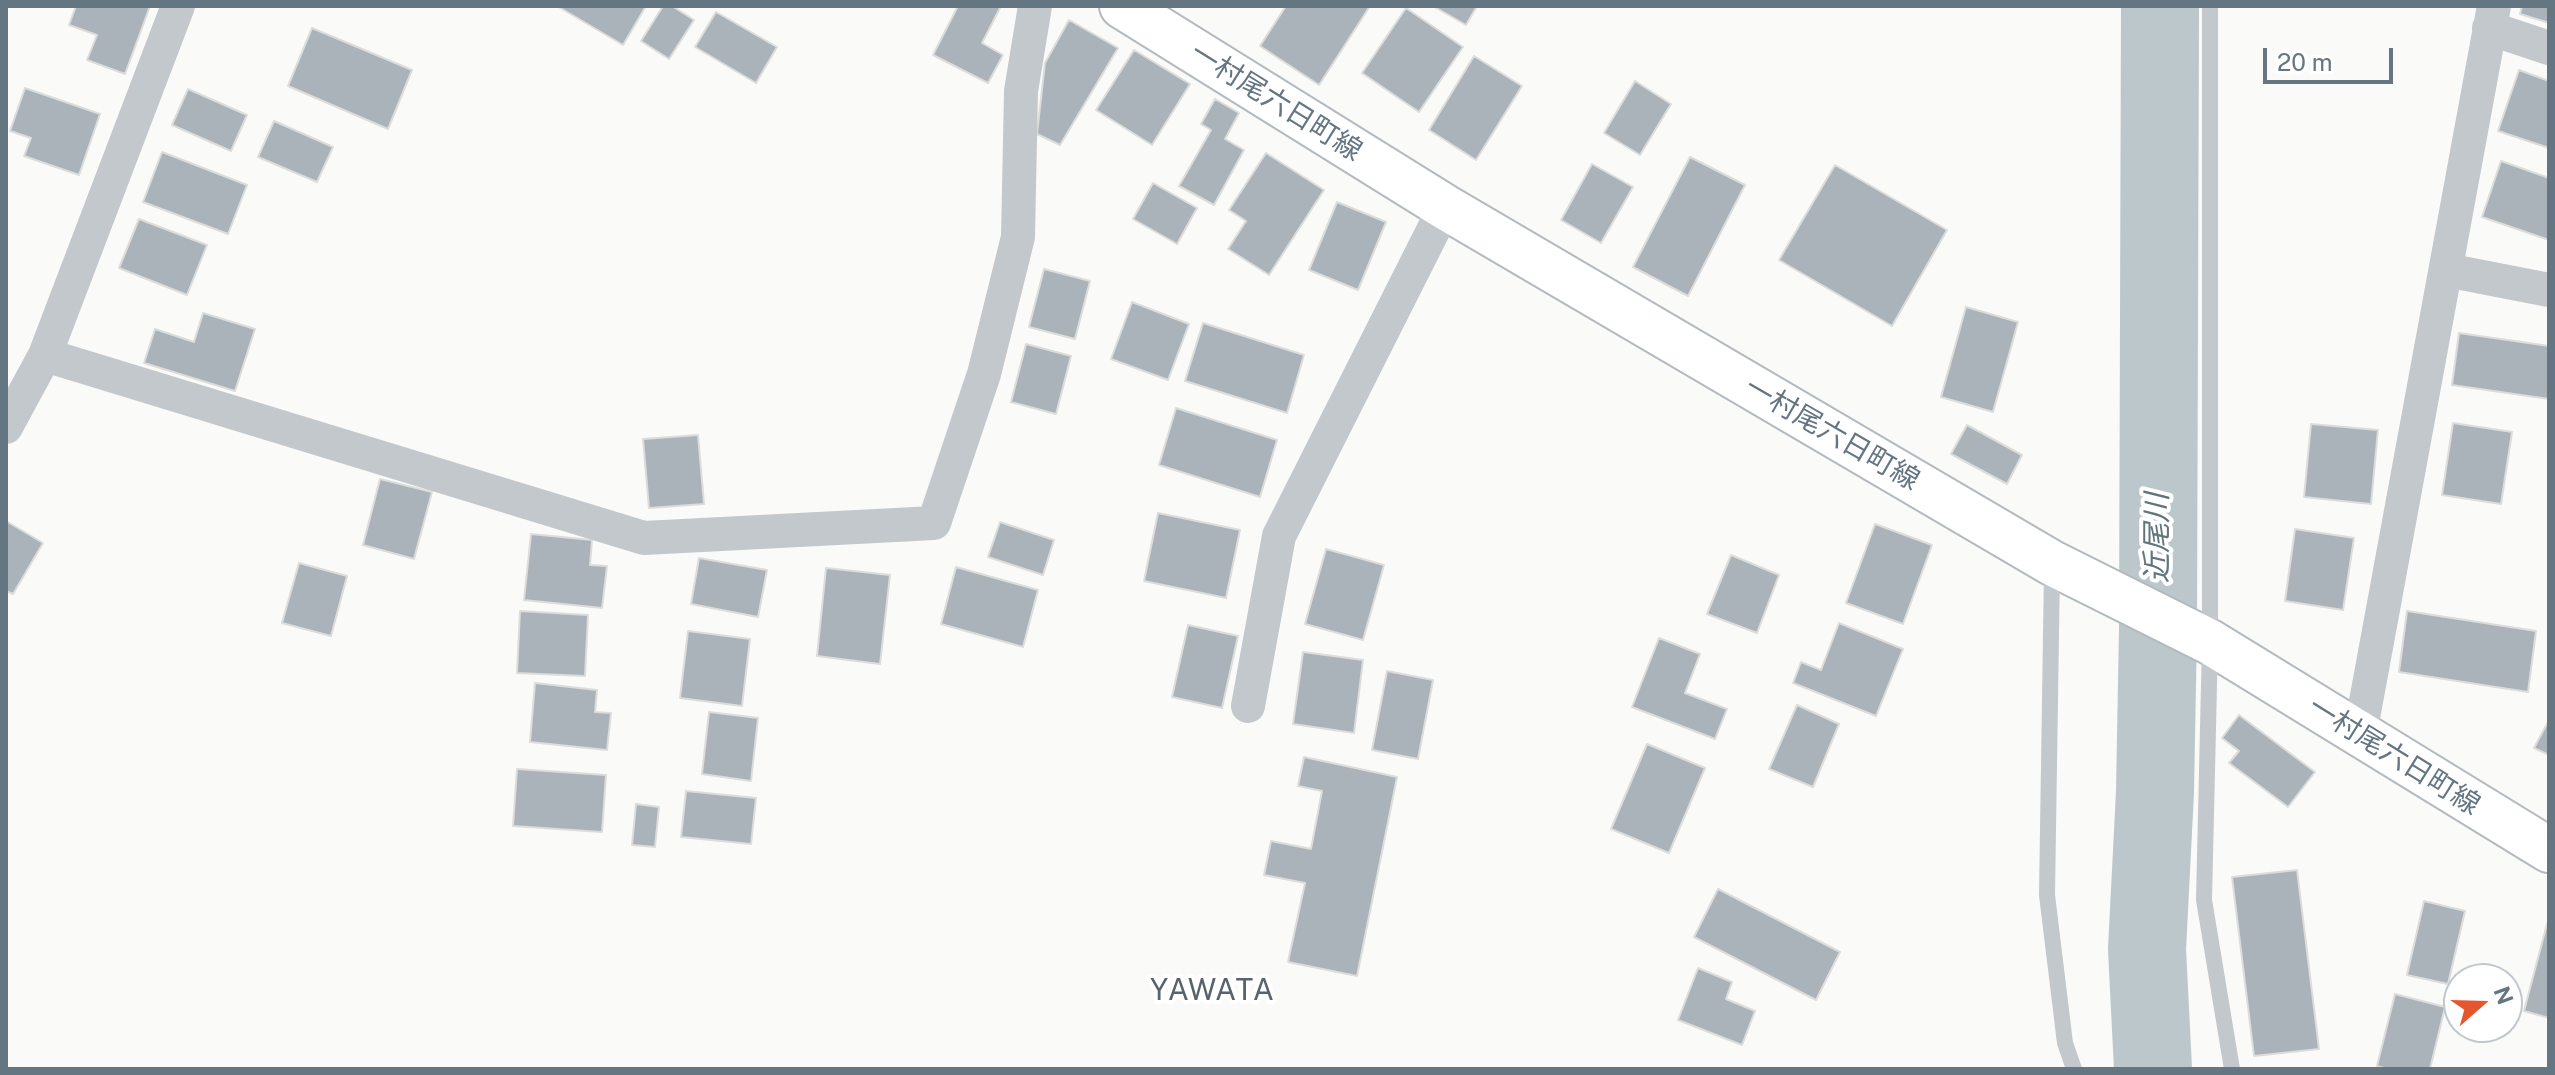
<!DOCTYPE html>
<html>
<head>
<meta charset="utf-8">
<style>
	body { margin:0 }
	#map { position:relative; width:2555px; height:1075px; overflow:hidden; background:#fafaf8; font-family:"Public Sans",sans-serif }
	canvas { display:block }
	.frame { position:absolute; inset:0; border:8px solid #657683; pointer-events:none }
	.north { position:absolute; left:2443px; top:963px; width:80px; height:80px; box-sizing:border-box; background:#fff; border:2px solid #c1c8cd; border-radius:50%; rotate:70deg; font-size:22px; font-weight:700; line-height:32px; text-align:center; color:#657683 }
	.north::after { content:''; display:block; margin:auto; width:28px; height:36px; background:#e4572e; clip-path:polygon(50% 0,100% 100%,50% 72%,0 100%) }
	.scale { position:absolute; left:2263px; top:48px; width:130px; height:36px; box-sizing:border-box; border:4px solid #657683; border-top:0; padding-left:10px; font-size:24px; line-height:28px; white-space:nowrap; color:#657683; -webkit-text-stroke:6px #fff; paint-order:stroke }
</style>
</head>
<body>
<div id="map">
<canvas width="2555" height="1075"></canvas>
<div class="frame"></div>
<div class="north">N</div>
<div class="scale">20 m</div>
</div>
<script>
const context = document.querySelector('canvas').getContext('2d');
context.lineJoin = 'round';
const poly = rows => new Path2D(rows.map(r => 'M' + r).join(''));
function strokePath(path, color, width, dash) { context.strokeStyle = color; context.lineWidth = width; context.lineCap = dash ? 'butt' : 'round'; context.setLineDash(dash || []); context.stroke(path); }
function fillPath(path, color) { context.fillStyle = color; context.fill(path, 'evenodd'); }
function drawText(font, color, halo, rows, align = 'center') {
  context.font = font + ' "Public Sans","Noto Sans JP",sans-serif'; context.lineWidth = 8; context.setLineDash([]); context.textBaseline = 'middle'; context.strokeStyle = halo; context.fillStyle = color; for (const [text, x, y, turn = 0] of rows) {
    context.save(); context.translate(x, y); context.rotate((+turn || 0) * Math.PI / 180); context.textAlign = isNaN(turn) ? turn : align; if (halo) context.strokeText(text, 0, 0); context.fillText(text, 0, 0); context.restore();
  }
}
strokePath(poly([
	[2153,1069,2147,949,2155,792,2158,629,2160,6]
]), '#bbc7cb', 78);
const building = poly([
	[76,6,150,6,125,74,87,60,97,35,69,25,76,6],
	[557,6,646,6,623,45,557,6],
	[663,6,672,6,694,20,669,59,641,41,663,6],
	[958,6,1001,6,982,43,1003,55,988,83,933,55,958,6],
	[1286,6,1370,6,1319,85,1260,46,1286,6],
	[1433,6,1477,6,1466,25,1433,6],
	[2522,6,2549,6,2549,23,2520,14,2522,6],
	[1406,8,1463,47,1419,112,1362,73,1406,8],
	[716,12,777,47,756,83,695,47,716,12],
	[1069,20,1118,48,1060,145,1037,134,1045,63,1069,20],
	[312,28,412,70,388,129,288,86,312,28],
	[1134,50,1190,84,1152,145,1096,110,1134,50],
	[1474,56,1522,86,1476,160,1429,130,1474,56],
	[2519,70,2549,81,2549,148,2498,131,2519,70],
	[1635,81,1671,104,1640,155,1604,133,1635,81],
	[25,88,100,114,79,175,24,156,31,138,10,131,25,88],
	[188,89,247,115,231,151,172,125,188,89],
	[1215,99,1239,113,1225,139,1244,150,1214,205,1179,186,1211,130,1201,124,1215,99],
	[274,121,333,147,317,182,258,157,274,121],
	[162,152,247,185,228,234,143,202,162,152],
	[1266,153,1324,190,1269,275,1228,249,1246,221,1229,210,1266,153],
	[1690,157,1745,185,1688,296,1633,267,1690,157],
	[2501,161,2549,178,2549,240,2482,217,2501,161],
	[1592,164,1633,187,1601,243,1561,220,1592,164],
	[1835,165,1947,230,1892,326,1779,260,1835,165],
	[1153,183,1197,208,1177,244,1133,219,1153,183],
	[1337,202,1386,222,1358,290,1309,270,1337,202],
	[139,219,207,245,187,295,119,268,139,219],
	[1044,269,1090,281,1075,339,1029,327,1044,269],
	[1132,302,1189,324,1168,380,1111,359,1132,302],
	[1966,307,2018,322,1993,412,1941,397,1966,307],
	[203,313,255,329,235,391,144,363,155,329,194,342,203,313],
	[1203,323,1304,355,1287,413,1185,381,1203,323],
	[2459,333,2549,346,2549,399,2452,385,2459,333],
	[1026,344,1071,356,1056,414,1011,402,1026,344],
	[1176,408,1277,440,1260,497,1159,465,1176,408],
	[2453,423,2512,432,2501,504,2442,495,2453,423],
	[2311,424,2378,430,2371,504,2304,497,2311,424],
	[1967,425,2022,455,2007,484,1951,454,1967,425],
	[698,435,704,504,649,508,643,439,698,435],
	[380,479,432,492,414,559,363,545,380,479],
	[1158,513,1240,530,1226,598,1144,581,1158,513],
	[6,521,43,543,13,594,6,591,6,521],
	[1000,522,1054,540,1043,575,988,557,1000,522],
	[1875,524,1932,545,1903,624,1846,603,1875,524],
	[2295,529,2354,538,2343,610,2285,601,2295,529],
	[531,534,592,540,590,565,607,566,602,608,524,600,531,534],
	[1326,549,1384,565,1363,640,1305,624,1326,549],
	[1731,555,1779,575,1757,633,1707,614,1731,555],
	[699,558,767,570,758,617,691,604,699,558],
	[299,563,347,576,331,636,282,623,299,563],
	[956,567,1038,590,1023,647,941,624,956,567],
	[826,568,890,575,880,664,817,656,826,568],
	[520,611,588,615,585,676,517,673,520,611],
	[2407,611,2536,631,2528,692,2399,672,2407,611],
	[1839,623,1903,649,1876,716,1793,683,1801,662,1821,670,1839,623],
	[1188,625,1238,636,1222,708,1172,697,1188,625],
	[688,631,750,639,742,706,680,698,688,631],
	[1659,638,1700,654,1685,693,1727,709,1715,739,1632,707,1659,638],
	[1303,652,1363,660,1354,733,1293,724,1303,652],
	[1387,671,1433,680,1418,759,1372,750,1387,671],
	[535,683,597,690,595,712,611,713,607,750,530,742,535,683],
	[1797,705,1839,724,1813,787,1769,769,1797,705],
	[709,712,758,718,751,781,702,774,709,712],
	[2239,715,2315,772,2288,807,2229,763,2239,751,2222,738,2239,715],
	[2549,720,2549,755,2534,748,2549,720],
	[1647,744,1705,768,1669,853,1611,829,1647,744],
	[1304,757,1397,777,1357,976,1288,962,1305,883,1264,875,1271,841,1311,849,1322,791,1298,786,1304,757],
	[517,769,606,775,602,832,513,826,517,769],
	[686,791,756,798,751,844,681,837,686,791],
	[636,804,659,807,655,847,632,845,636,804],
	[2297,870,2319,1049,2254,1056,2232,877,2297,870],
	[1718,889,1840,952,1816,1000,1694,937,1718,889],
	[2424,901,2465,911,2448,984,2407,975,2424,901],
	[2547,924,2549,925,2549,1018,2524,1011,2547,924],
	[1698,968,1732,982,1726,999,1755,1011,1742,1045,1678,1020,1698,968],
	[2395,994,2445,1007,2430,1069,2388,1069,2377,1066,2395,994]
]);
fillPath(building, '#aab3b9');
strokePath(building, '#dcdcda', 2);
const secondary = poly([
	[1122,6,1445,207,2052,563,2210,642,2549,850]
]);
strokePath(secondary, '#b3babf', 48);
strokePath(poly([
	[2210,6,2210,642,2204,900,2232,1069],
	[2052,569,2047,895,2065,1043,2074,1069]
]), '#c3c8cc', 16);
strokePath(poly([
	[2489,28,2549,48],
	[2446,270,2549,290],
	[45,355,644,538,934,523,984,374,1018,237,1021,91,1035,6],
	[6,427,45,355,178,6],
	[1248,706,1279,536,1445,207],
	[2360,734,2494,6]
]), '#c3c8cc', 34);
strokePath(secondary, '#fff', 44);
drawText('28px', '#657683', '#fff', [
	["一村尾六日町線",1276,102,32],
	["一村尾六日町線",1832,434,30],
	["一村尾六日町線",2394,756,32]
]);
drawText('italic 30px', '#60757c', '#fff', [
	["近尾川",2158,538,-90]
]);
context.letterSpacing = '2px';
drawText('30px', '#57646e', '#fff', [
	["YAWATA",1213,991]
]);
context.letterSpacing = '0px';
</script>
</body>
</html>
